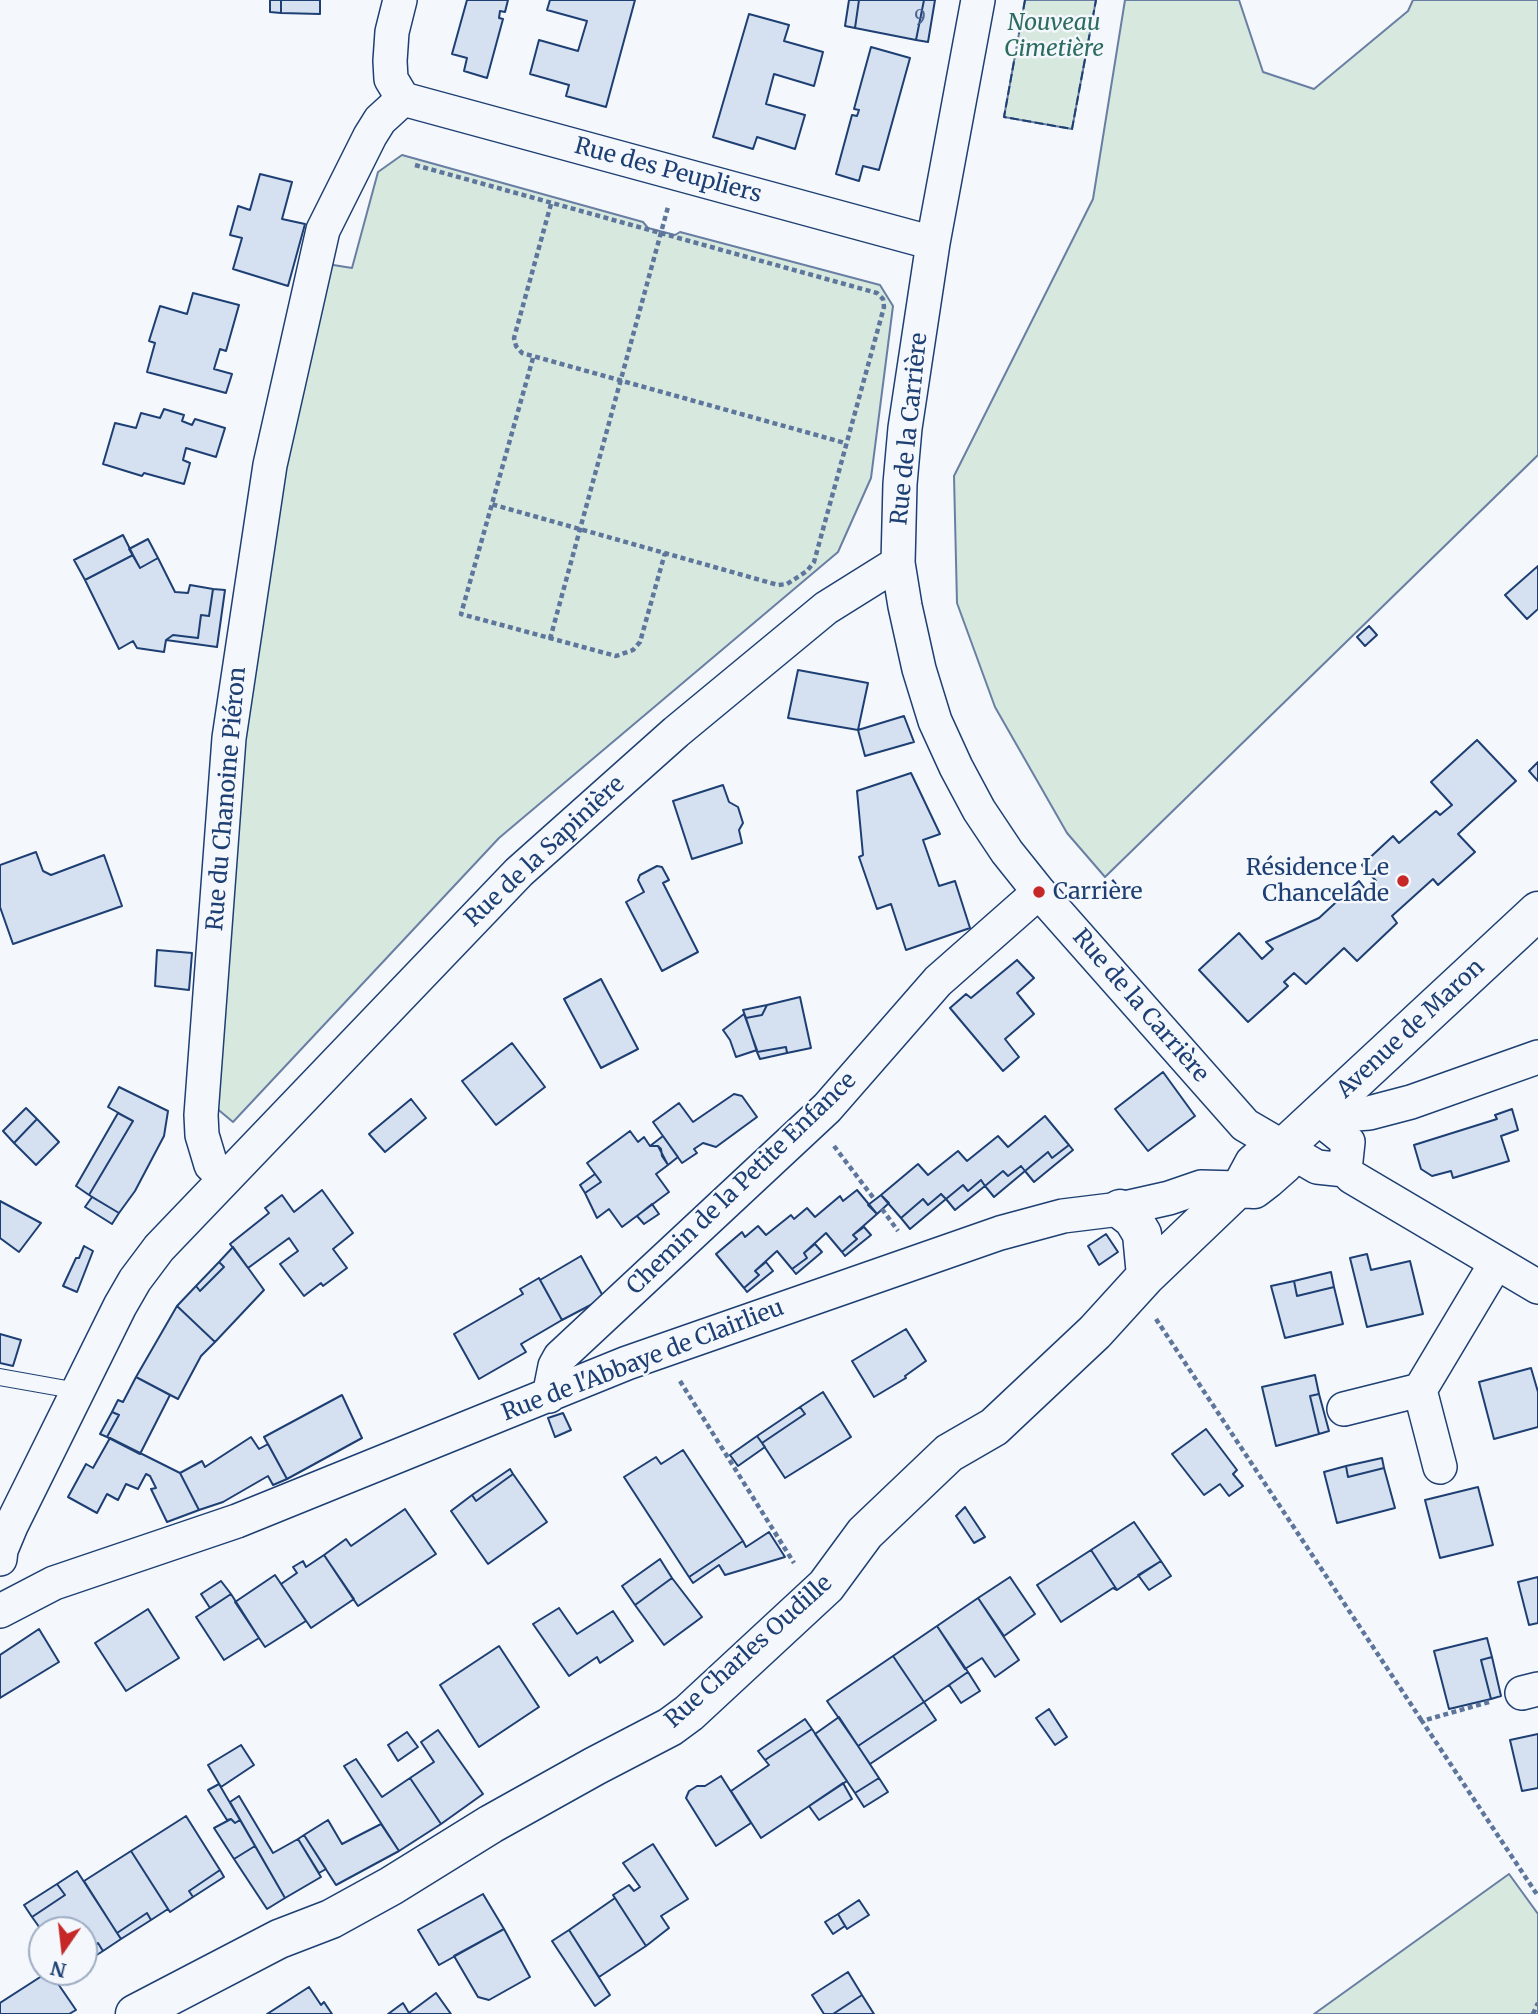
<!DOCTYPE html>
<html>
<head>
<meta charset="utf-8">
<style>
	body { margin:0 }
	#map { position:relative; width:1538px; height:2014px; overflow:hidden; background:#f4f7fb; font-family:Merriweather,serif }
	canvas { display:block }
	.north { position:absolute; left:28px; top:1916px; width:70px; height:70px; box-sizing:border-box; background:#f4f7fb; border:2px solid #9eadc5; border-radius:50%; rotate:194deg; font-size:19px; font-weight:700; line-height:28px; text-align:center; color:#1d3f73 }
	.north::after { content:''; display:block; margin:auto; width:24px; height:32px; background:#c62828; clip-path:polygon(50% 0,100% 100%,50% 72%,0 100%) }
</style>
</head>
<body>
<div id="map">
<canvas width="1538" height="2014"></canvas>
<div class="north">N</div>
</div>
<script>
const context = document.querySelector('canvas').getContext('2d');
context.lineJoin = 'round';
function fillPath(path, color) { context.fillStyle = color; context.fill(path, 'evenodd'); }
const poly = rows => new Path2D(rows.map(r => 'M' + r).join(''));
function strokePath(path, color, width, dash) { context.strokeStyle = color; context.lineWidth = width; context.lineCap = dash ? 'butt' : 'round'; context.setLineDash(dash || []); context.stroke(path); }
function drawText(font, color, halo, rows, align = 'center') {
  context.font = font + ' Merriweather,serif'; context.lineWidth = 5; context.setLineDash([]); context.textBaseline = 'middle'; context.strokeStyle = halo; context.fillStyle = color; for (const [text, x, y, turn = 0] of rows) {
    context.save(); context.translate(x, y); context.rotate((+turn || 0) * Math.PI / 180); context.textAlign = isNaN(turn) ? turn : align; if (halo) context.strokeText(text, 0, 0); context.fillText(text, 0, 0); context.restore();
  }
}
const green = poly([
	[1025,0,1096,0,1072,129,1004,117,1025,0],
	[1125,0,1239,0,1263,72,1314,89,1408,11,1413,0,1538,0,1538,455,1105,877,1067,833,995,707,957,603,954,476,1093,199,1125,0],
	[402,155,643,222,648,228,675,235,680,232,880,285,893,306,871,478,838,552,499,838,233,1122,215,1107,244,712,321,263,352,268,378,172,402,155],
	[1509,1874,1538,1914,1538,2014,1314,2014,1509,1874]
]);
fillPath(green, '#d7e8df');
strokePath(green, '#687fa3', 2);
const building = poly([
	[270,0,281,0,281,13,270,12,270,0],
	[281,0,320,0,320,14,281,13,281,0],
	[467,0,508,0,505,12,500,11,499,18,503,19,487,78,464,71,467,58,452,54,467,0],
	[550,0,635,0,606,107,566,96,569,85,530,74,539,40,578,51,587,21,547,10,550,0],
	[849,0,859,0,855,28,845,26,849,0],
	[859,0,924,0,916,40,855,28,859,0],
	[924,0,935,0,928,42,916,40,924,0],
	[749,14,789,25,784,41,823,52,814,86,774,74,766,104,805,115,795,149,757,137,753,149,713,137,749,14],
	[871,47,910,58,879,170,863,166,859,181,836,174,852,115,857,116,859,110,854,109,871,47],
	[260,174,292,182,282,219,305,224,288,286,233,269,242,238,230,235,238,206,250,210,260,174],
	[193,293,239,305,226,351,220,349,214,369,232,374,226,393,147,372,155,343,149,341,160,306,187,314,193,293],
	[164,409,184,415,182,421,192,425,195,419,225,428,216,457,186,448,183,460,190,463,184,484,144,473,142,476,103,464,115,423,136,428,141,413,160,418,164,409],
	[123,535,133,555,85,580,74,560,123,535],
	[148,539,158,558,140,568,129,549,148,539],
	[133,555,140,568,158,558,175,592,188,593,190,585,213,589,209,616,201,615,198,638,173,635,166,640,164,652,137,648,133,641,119,649,85,580,133,555],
	[1538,566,1538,609,1527,619,1505,595,1538,566],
	[213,589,225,590,217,647,166,640,173,635,198,638,201,615,209,616,213,589],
	[1369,626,1377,635,1365,646,1357,637,1369,626],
	[798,670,868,683,858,730,788,718,798,670],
	[904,716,914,742,865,756,858,730,904,716],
	[1477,740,1516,781,1458,834,1475,852,1438,885,1433,879,1392,916,1397,923,1357,961,1344,948,1306,984,1294,973,1284,982,1288,986,1248,1022,1199,970,1239,933,1262,959,1273,949,1266,942,1319,918,1359,881,1366,890,1376,881,1362,865,1393,836,1399,843,1436,811,1440,815,1452,805,1431,782,1477,740],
	[1538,762,1538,781,1529,771,1538,762],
	[911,773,940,834,923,840,939,886,955,881,970,928,906,950,891,904,877,909,859,857,863,855,857,791,911,773],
	[723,785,729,802,738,807,743,823,739,830,742,843,692,859,673,801,723,785],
	[36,852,43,871,51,875,104,855,122,906,13,944,0,907,0,865,36,852],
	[657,866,662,867,669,880,663,883,698,952,662,971,626,902,644,892,638,880,640,875,657,866],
	[157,950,192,953,189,990,155,986,157,950],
	[1017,960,1034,978,1017,993,1034,1014,1005,1039,1019,1057,1003,1071,950,1008,966,994,971,998,1017,960],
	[601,979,638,1049,601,1068,564,999,601,979],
	[800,997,811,1048,787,1053,786,1047,757,1052,746,1018,762,1015,767,1005,800,997],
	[767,1005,762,1015,746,1018,743,1010,767,1005],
	[744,1014,757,1050,736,1057,730,1040,723,1030,744,1014],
	[512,1043,545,1087,496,1125,462,1081,512,1043],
	[786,1047,787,1053,760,1059,757,1052,786,1047],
	[1163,1072,1195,1116,1148,1151,1115,1109,1163,1072],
	[119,1087,168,1111,164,1136,135,1191,119,1213,89,1195,133,1121,108,1107,119,1087],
	[734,1094,742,1096,757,1117,716,1147,703,1143,694,1149,697,1153,682,1163,653,1122,679,1103,693,1122,734,1094],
	[411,1099,426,1118,385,1152,369,1134,411,1099],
	[26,1108,37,1119,14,1143,3,1131,26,1108],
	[1512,1109,1518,1130,1501,1136,1509,1161,1453,1178,1451,1171,1432,1176,1421,1169,1414,1145,1497,1119,1495,1115,1512,1109],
	[118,1113,133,1121,89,1195,76,1186,118,1113],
	[1045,1116,1069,1145,1052,1158,1048,1152,1025,1171,1021,1166,1008,1176,1003,1171,985,1186,981,1180,968,1191,963,1185,946,1199,941,1194,928,1205,923,1199,901,1218,881,1195,918,1164,928,1175,958,1151,967,1161,998,1136,1008,1147,1045,1116],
	[37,1119,59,1142,36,1165,14,1143,37,1119],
	[630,1131,638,1142,644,1137,650,1146,658,1146,661,1149,662,1156,668,1165,656,1174,669,1192,622,1227,609,1209,597,1218,585,1193,601,1182,587,1163,630,1131],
	[663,1136,678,1157,668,1165,658,1146,650,1146,663,1136],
	[1069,1145,1073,1150,1034,1182,1025,1171,1048,1152,1052,1158,1069,1145],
	[1021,1166,1025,1171,994,1197,985,1186,1003,1171,1008,1176,1021,1166],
	[595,1174,601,1182,585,1193,580,1185,595,1174],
	[981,1180,985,1186,955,1210,946,1199,963,1185,968,1191,981,1180],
	[322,1190,353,1233,333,1249,347,1268,323,1286,321,1283,304,1296,280,1264,298,1251,289,1238,248,1268,230,1244,269,1213,265,1208,282,1195,294,1212,322,1190],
	[857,1190,877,1214,853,1235,857,1239,842,1252,826,1233,804,1253,807,1258,792,1269,777,1251,755,1271,759,1275,744,1288,716,1254,742,1232,745,1237,758,1226,766,1235,791,1215,794,1219,807,1208,815,1217,840,1196,843,1201,857,1190],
	[941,1194,946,1199,910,1229,901,1218,923,1199,928,1205,941,1194],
	[881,1195,889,1203,877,1214,868,1205,881,1195],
	[92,1197,119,1213,112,1224,85,1207,92,1197],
	[0,1201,41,1223,19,1252,0,1238,0,1201],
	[652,1204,659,1214,644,1224,637,1216,652,1204],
	[864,1227,871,1235,845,1256,842,1252,857,1239,853,1235,864,1227],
	[1106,1234,1118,1252,1099,1265,1088,1246,1106,1234],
	[815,1244,822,1252,796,1274,792,1269,807,1258,804,1253,815,1244],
	[84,1246,93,1251,77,1292,63,1286,76,1258,79,1258,84,1246],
	[233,1247,264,1290,215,1342,177,1306,196,1286,200,1291,224,1267,219,1262,233,1247],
	[1367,1254,1371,1270,1410,1261,1423,1314,1367,1327,1350,1258,1367,1254],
	[581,1256,604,1298,562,1320,540,1280,581,1256],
	[219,1262,224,1267,200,1291,196,1286,219,1262],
	[766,1262,773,1271,747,1292,744,1288,759,1275,755,1271,766,1262],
	[1331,1272,1334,1287,1297,1296,1294,1281,1331,1272],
	[539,1278,562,1320,521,1344,526,1352,479,1379,454,1334,523,1294,520,1289,539,1278],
	[1294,1281,1297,1296,1334,1287,1343,1324,1285,1338,1271,1286,1294,1281],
	[177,1306,215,1342,201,1356,178,1399,136,1377,177,1306],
	[906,1329,926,1361,905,1376,906,1378,874,1397,852,1361,906,1329],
	[0,1334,21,1340,13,1366,0,1363,0,1334],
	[1531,1368,1538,1392,1538,1427,1494,1439,1479,1382,1531,1368],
	[1315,1375,1319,1394,1310,1396,1319,1434,1276,1446,1262,1387,1315,1375],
	[136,1377,170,1395,140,1454,107,1437,119,1415,112,1412,118,1400,123,1402,136,1377],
	[823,1392,851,1437,785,1478,762,1443,805,1414,800,1407,823,1392],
	[1319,1394,1329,1431,1319,1434,1310,1396,1319,1394],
	[342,1395,362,1438,287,1479,264,1437,342,1395],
	[800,1407,805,1414,762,1443,757,1436,800,1407],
	[112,1412,119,1415,107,1437,100,1434,112,1412],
	[563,1413,571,1430,555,1437,548,1418,563,1413],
	[1206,1429,1237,1470,1233,1474,1243,1486,1229,1496,1220,1484,1204,1495,1172,1454,1206,1429],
	[757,1436,765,1447,738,1466,730,1455,757,1436],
	[251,1437,259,1449,268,1444,287,1479,273,1485,268,1476,223,1502,199,1510,180,1473,202,1461,205,1467,251,1437],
	[110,1438,180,1473,199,1510,167,1522,151,1489,156,1488,150,1476,146,1474,138,1489,126,1484,118,1500,107,1494,97,1513,68,1497,86,1464,93,1468,110,1438],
	[683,1450,743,1541,689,1577,624,1477,656,1457,661,1464,683,1450],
	[1382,1458,1384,1468,1348,1477,1346,1466,1382,1458],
	[1346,1466,1348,1477,1384,1468,1395,1508,1337,1523,1324,1472,1346,1466],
	[510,1469,513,1474,476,1501,472,1495,510,1469],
	[513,1474,547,1522,488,1564,451,1511,472,1495,476,1501,513,1474],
	[1478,1487,1493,1545,1440,1558,1425,1500,1478,1487],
	[965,1507,985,1537,974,1543,956,1516,965,1507],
	[405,1509,436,1554,358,1606,324,1555,346,1539,351,1546,405,1509],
	[1134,1522,1161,1561,1117,1590,1091,1550,1134,1522],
	[769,1532,785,1557,725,1575,719,1565,693,1583,689,1577,743,1541,746,1547,769,1532],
	[1091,1550,1117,1590,1113,1588,1061,1622,1037,1585,1091,1550],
	[324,1555,354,1599,311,1628,281,1584,297,1573,293,1567,303,1561,306,1567,324,1555],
	[660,1559,672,1578,635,1605,622,1586,660,1559],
	[1161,1561,1171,1576,1149,1590,1138,1575,1161,1561],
	[275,1575,306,1621,265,1647,235,1602,275,1575],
	[1010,1577,1035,1614,1004,1636,978,1598,1010,1577],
	[1538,1577,1538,1623,1529,1625,1518,1582,1538,1577],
	[672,1578,702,1617,664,1645,635,1605,672,1578],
	[221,1581,231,1594,210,1608,201,1594,221,1581],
	[231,1594,259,1638,224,1660,196,1617,231,1594],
	[978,1598,1019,1660,995,1677,982,1658,965,1669,937,1626,978,1598],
	[559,1608,577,1634,613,1611,633,1641,600,1663,597,1657,569,1676,533,1624,559,1608],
	[148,1609,179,1658,126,1691,95,1643,148,1609],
	[937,1626,968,1672,924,1702,893,1656,937,1626],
	[39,1629,59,1662,0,1698,0,1655,39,1629],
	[1487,1638,1492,1657,1481,1660,1491,1699,1449,1709,1434,1651,1487,1638],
	[499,1646,539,1707,479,1747,440,1685,499,1646],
	[893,1656,924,1702,858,1746,827,1701,893,1656],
	[1492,1657,1501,1696,1491,1699,1481,1660,1492,1657],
	[968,1672,980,1691,961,1703,949,1685,968,1672],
	[924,1702,936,1720,870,1764,858,1746,924,1702],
	[1049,1709,1067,1737,1055,1745,1036,1718,1049,1709],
	[839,1717,879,1778,855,1793,815,1734,839,1717],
	[805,1719,812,1729,765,1760,758,1751,805,1719],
	[812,1729,847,1781,761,1838,731,1791,769,1765,765,1760,812,1729],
	[438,1730,483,1794,441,1824,410,1778,434,1762,421,1742,438,1730],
	[407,1732,418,1747,398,1761,388,1745,407,1732],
	[1538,1734,1538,1788,1522,1791,1510,1740,1538,1734],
	[241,1745,254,1765,221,1787,208,1765,241,1745],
	[356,1759,382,1797,410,1778,441,1824,399,1851,344,1766,356,1759],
	[721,1776,751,1823,716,1846,686,1798,689,1791,697,1786,705,1786,721,1776],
	[879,1778,888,1792,864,1807,855,1793,879,1778],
	[843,1783,852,1799,819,1820,809,1806,843,1783],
	[219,1784,240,1820,235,1823,231,1819,227,1820,208,1790,219,1784],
	[239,1796,273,1853,298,1839,321,1877,285,1898,230,1802,239,1796],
	[186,1816,220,1870,189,1891,193,1897,170,1912,131,1851,186,1816],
	[231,1819,235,1823,240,1820,255,1846,234,1859,214,1828,231,1819],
	[328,1820,342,1844,381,1824,399,1851,336,1885,304,1835,328,1820],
	[304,1835,326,1869,319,1873,298,1839,304,1835],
	[653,1844,688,1899,661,1916,669,1928,646,1946,613,1895,629,1885,634,1891,640,1887,623,1863,653,1844],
	[255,1846,285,1898,267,1909,234,1859,255,1846],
	[131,1851,168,1909,151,1920,147,1913,117,1933,84,1881,131,1851],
	[220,1870,224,1877,193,1897,189,1891,220,1870],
	[77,1871,121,1939,103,1951,98,1943,84,1952,84,1930,42,1931,32,1917,65,1895,57,1884,77,1871],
	[57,1884,65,1895,32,1917,24,1905,57,1884],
	[483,1894,504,1929,439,1965,418,1930,483,1894],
	[615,1898,646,1946,599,1977,569,1930,615,1898],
	[859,1900,869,1915,847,1929,838,1914,859,1900],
	[147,1913,151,1920,121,1939,117,1933,147,1913],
	[838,1914,845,1926,833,1934,825,1922,838,1914],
	[504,1929,530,1977,489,2000,478,1997,454,1956,504,1929],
	[569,1930,610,1995,595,2006,552,1941,569,1930],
	[98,1943,103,1951,84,1963,84,1952,98,1943],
	[48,1972,50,1972,76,2010,69,2014,0,2014,0,2003,48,1972],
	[848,1972,862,1995,833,2014,824,2014,812,1995,848,1972],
	[309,1987,321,2005,324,2002,332,2014,267,2014,309,1987],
	[436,1993,451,2014,388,2014,403,2003,409,2013,436,1993],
	[862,1995,874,2014,833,2014,862,1995]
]);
fillPath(building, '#d5e0f0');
strokePath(building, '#1d3f73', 2);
const lane = poly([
	[0,1377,78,1391]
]);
const street = poly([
	[400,0,392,32,390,61,391,79,403,99],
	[978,0,933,243,905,428,900,484,898,563,905,606,919,669,935,721,956,767,979,810,1007,852,1039,892,1245,1125,1317,1167,1345,1170,1352,1177,1538,1287],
	[403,99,933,243],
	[1317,1117,1369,1113,1411,1102,1538,1057],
	[1317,1117,1348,1142,1345,1170],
	[225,1178,211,1165,202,1135,201,1115,229,738,270,465,323,230,370,136,380,120,403,99],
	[549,1396,555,1366,560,1357,827,1108,938,981,1039,892],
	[1344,1409,1420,1390],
	[1440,1467,1420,1390,1496,1263],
	[0,1559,1,1550,11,1526,120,1306,135,1280,159,1248,519,872,676,732,826,608,898,563],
	[0,1611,54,1583,237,1521,627,1363,1000,1233,1063,1216,1120,1209,1169,1198,1201,1187,1238,1188,1252,1162,1269,1147,1284,1147],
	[1522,1693,1538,1689]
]);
const secondary = poly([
	[1120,1209,1133,1219,1142,1234,1146,1276],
	[135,2014,279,1939,331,1919,391,1886,491,1824,595,1766,670,1727,689,1713,826,1586,865,1533,949,1453,994,1427,1095,1332,1146,1276,1238,1188,1254,1189,1267,1179,1284,1164,1284,1147,1538,911]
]);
strokePath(lane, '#1d3f73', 18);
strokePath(street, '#1d3f73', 36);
strokePath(secondary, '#1d3f73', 41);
strokePath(poly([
	[415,165,877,293,883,299,884,307,814,562,807,571,787,584,778,585,491,504],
	[551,204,514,338,516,346,522,353,845,443],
	[533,358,461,614,616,656,633,650,640,642,665,553],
	[550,639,668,207],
	[834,1146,875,1200],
	[882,1209,898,1231],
	[1156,1319,1422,1721],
	[680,1381,794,1563],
	[1489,1702,1422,1721,1538,1896],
	[1533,2014,1538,2003]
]), '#5e769c', 4.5, [5, 3.5]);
strokePath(lane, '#f4f7fb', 16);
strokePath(street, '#f4f7fb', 33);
strokePath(secondary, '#f4f7fb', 38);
strokePath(poly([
	[1025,0,1004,117,1072,129,1096,0]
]), '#1d3f73', 2, [9, 3.5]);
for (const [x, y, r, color] of [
	[1403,881,7,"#c62828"],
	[1039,892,7,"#c62828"]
]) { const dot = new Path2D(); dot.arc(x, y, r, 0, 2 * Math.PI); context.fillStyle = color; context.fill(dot); strokePath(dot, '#f4f7fb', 2.5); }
drawText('19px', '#4b6792', null, [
	["9",920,18]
]);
drawText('italic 23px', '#2c6c60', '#f4f7fb', [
	["Nouveau",1054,23],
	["Cimetière",1054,49]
]);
drawText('23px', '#1d3f73', '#f4f7fb', [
	["Rue des Peupliers",668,171,15],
	["Rue de la Carrière",910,429,-84],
	["Rue du Chanoine Piéron",227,799,-85],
	["Rue de la Sapinière",545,852,-43],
	["Rue de la Carrière",1140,1006,49],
	["Avenue de Maron",1411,1029,-43],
	["Chemin de la Petite Enfance",742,1184,-44],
	["Rue de l'Abbaye de Clairlieu",643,1361,-21],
	["Rue Charles Oudille",749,1652,-42]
]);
drawText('23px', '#1d3f73', '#f4f7fb', [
	["Résidence Le",1389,868],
	["Chancelade",1389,894],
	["Carrière",1053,892,"left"]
], 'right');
</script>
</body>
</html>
